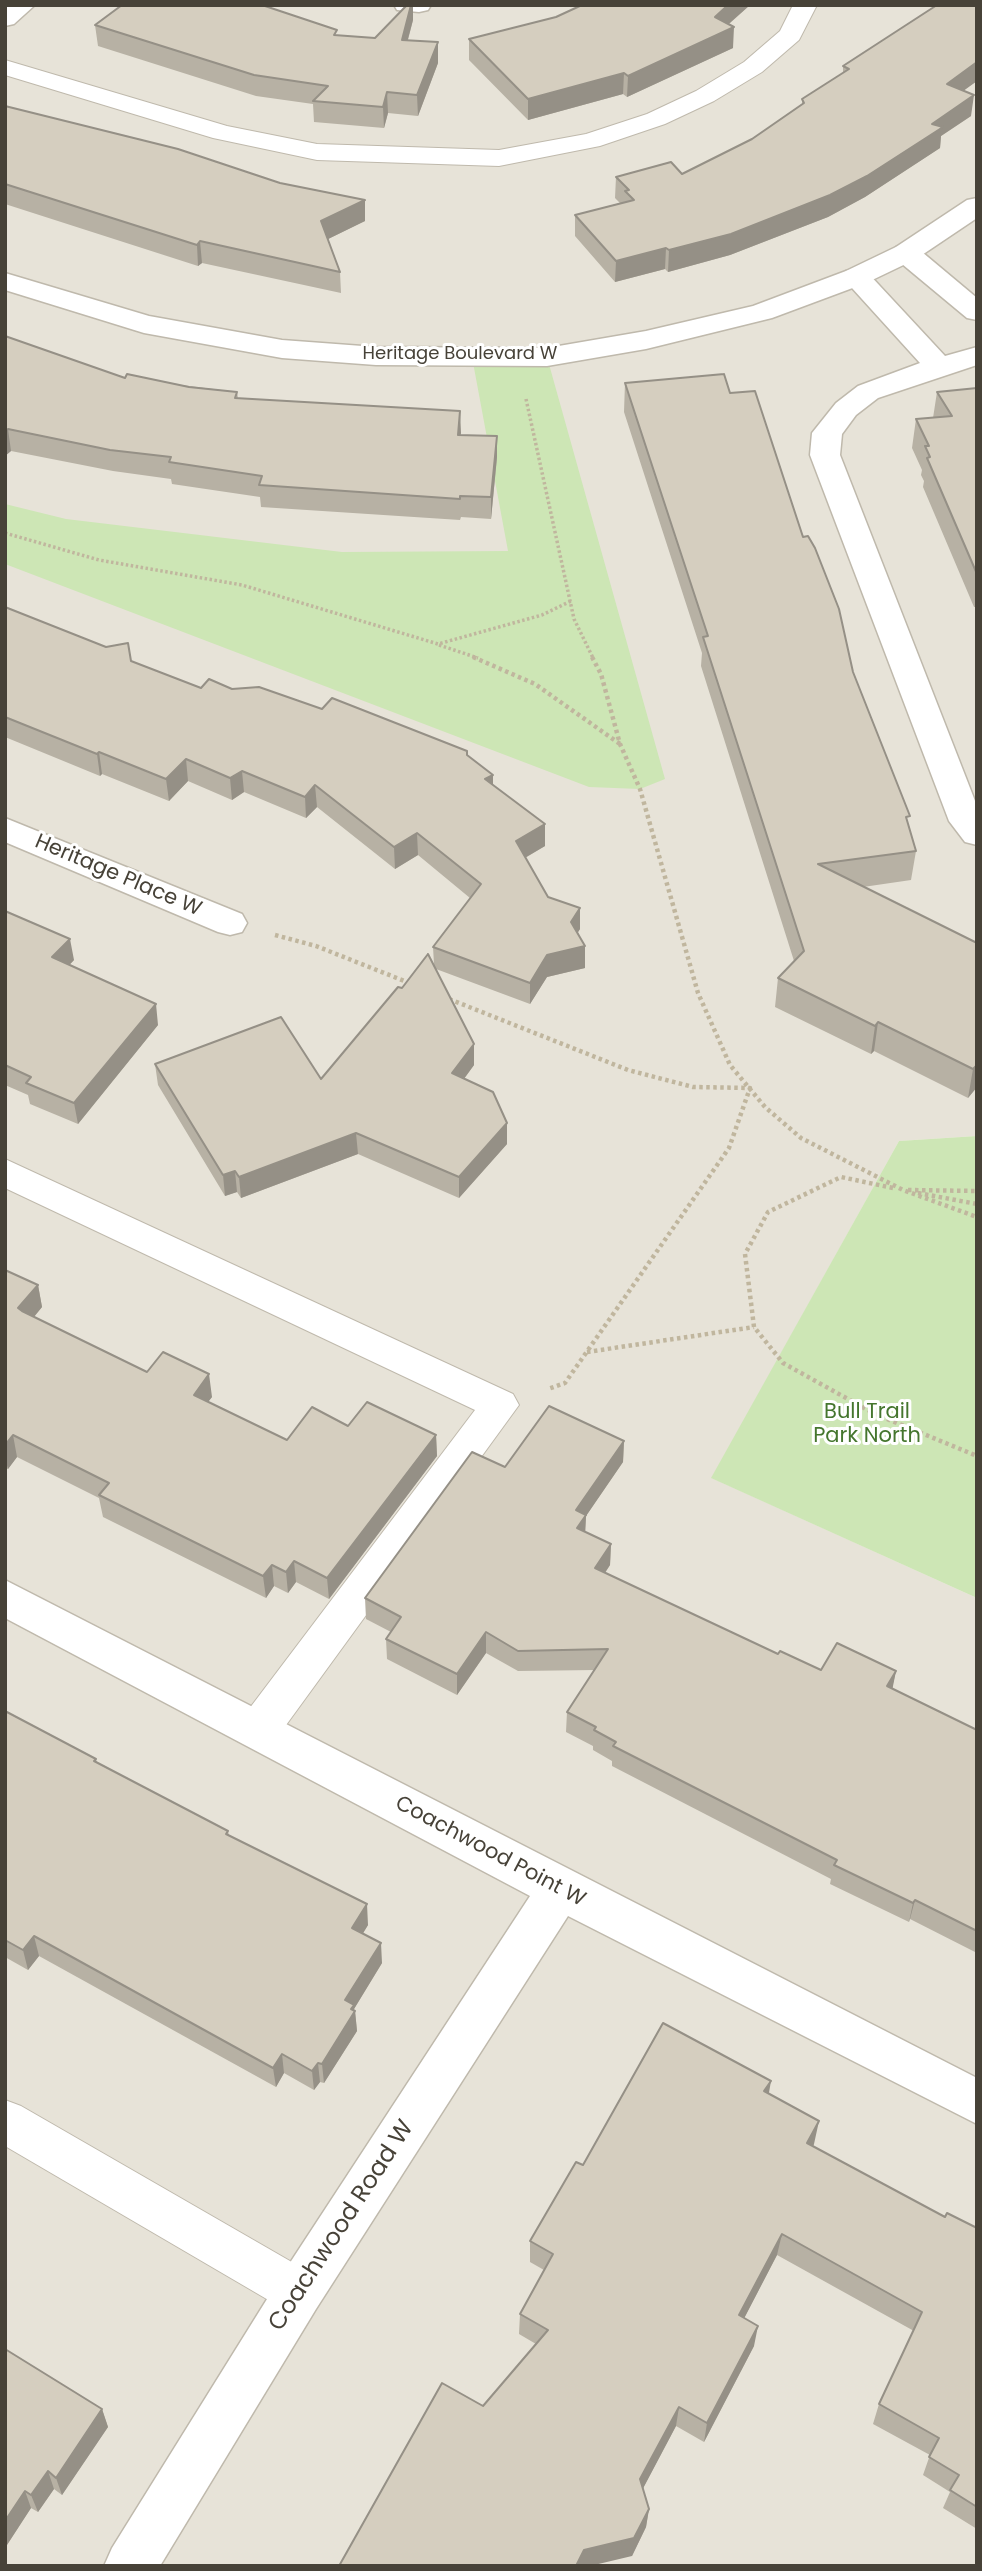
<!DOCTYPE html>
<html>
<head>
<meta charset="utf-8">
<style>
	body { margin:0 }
	#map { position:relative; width:982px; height:2571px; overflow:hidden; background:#f4f1e9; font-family:Poppins,sans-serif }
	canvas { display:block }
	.frame { position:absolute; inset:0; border:7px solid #474238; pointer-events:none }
</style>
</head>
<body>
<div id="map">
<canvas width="982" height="2571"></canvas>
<div class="frame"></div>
</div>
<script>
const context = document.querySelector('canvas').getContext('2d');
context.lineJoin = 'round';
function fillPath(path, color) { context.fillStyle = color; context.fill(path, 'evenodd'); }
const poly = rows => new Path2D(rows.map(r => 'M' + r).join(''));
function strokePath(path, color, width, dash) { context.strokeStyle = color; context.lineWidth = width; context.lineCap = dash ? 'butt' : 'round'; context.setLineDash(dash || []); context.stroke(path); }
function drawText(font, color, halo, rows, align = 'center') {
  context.font = font + ' Poppins,sans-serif'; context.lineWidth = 6; context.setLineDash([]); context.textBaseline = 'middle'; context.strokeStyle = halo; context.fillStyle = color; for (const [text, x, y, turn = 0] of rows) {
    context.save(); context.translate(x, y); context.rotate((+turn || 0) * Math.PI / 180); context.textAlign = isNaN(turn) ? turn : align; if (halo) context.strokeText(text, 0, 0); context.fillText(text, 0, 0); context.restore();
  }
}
fillPath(poly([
	[5,5,977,5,977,1136,899,1141,712,1478,977,1598,977,2566,5,2566]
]), '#e7e3d8');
fillPath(poly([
	[472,357,547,357,665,779,640,789,589,787,5,564,5,504,66,519,342,552,508,551],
	[977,1136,977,1598,711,1478,899,1141]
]), '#cde6b5');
const service = poly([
	[793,5,817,5,799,40,762,72,714,101,665,124,600,146,499,166,317,160,213,138,5,75,5,60,227,126,317,144,499,150,586,134,647,114,696,91,744,62,780,31,793,5],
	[5,1159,513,1394,519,1405,273,1743,258,1748,243,1743,237,1730,243,1717,475,1410,5,1188,5,1159],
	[5,2100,21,2106,316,2276,322,2292,316,2308,299,2315,282,2308,5,2146,5,2100]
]);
const minor = poly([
	[7,5,35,5,14,24,5,26,7,5],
	[394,5,431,5,428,10,419,12,397,10,394,5],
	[906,245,916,247,977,298,977,320,967,318,896,259,892,253,896,247,906,245],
	[856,269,866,271,945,356,977,347,977,365,878,398,856,415,842,434,840,455,977,806,977,845,965,842,949,821,810,455,812,433,836,403,858,386,920,363,842,277,846,271,856,269],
	[5,818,242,914,247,923,242,932,230,935,218,932,5,842,5,818],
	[5,1580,977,2078,977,2124,568,1916,316,2309,160,2566,104,2566,112,2548,282,2275,530,1896,5,1618,5,1580]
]);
const tertiary = poly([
	[977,198,977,218,916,259,866,283,772,318,646,349,547,366,376,365,282,358,144,333,5,290,5,273,149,316,282,340,376,347,547,348,646,331,753,306,846,271,896,247,967,200,977,198]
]);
strokePath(service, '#bfb9ac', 2);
strokePath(minor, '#bfb9ac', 3);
strokePath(tertiary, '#bfb9ac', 3);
strokePath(poly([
	[526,399,574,619,593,658],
	[5,533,99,560,242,585,438,644,542,615,571,601],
	[439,645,478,658]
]), '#c0b69e', 3.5, [2.5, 2.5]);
strokePath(poly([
	[473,657,535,684,620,744],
	[592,657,601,674,620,744,640,789,698,993,730,1065,765,1107,801,1138,903,1190,977,1217],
	[275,935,316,946,412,984],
	[449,999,628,1070,693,1087,750,1088,729,1148,565,1383,548,1389],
	[893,1188,841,1177,768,1212,745,1254,754,1327,783,1363,875,1414,977,1456],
	[908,1190,977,1191],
	[918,1193,977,1204],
	[587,1352,754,1327]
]), '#c0b69e', 4.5, [3.5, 3.5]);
fillPath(service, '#fff');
fillPath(minor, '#fff');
fillPath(tertiary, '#fff');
fillPath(poly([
	[582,5,750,5,729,24,733,48,627,97,623,94,528,120,469,60,469,39,556,17],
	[413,20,408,40,438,63,418,116,388,113,384,128,314,122,313,104,256,96,98,46,95,25,337,35,375,38],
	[843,66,977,81,963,90,971,116,941,136,940,148,865,197,828,217,730,255,668,272,665,269,615,282,575,236,575,215,620,203,615,198,616,177,682,174,752,139,802,104,802,99,843,73],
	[5,106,365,221,328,239,340,272,341,293,202,263,198,266,5,204],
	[5,336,125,378,237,392,238,398,460,435,497,457,491,519,461,517,460,520,261,507,260,497,172,484,171,479,113,471,11,451,5,456],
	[625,383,730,393,803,537,909,826,916,851,911,880,863,887,977,943,977,1087,968,1098,874,1051,871,1054,775,1007,778,978,794,961,701,666,702,653,624,412],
	[977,388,977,607,974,607,923,487,924,481,921,475,922,470,912,448,916,419,933,418,937,392],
	[5,607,131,661,201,688,232,689,322,709,467,755,493,775,493,785,545,824,545,846,525,858,548,897,580,908,580,929,578,932,585,968,547,977,530,1004,436,969,474,1065,464,1079,507,1123,507,1144,459,1198,358,1154,241,1198,237,1192,225,1196,158,1085,155,1064,321,1079,402,988,434,964,433,947,470,898,418,855,395,869,317,807,306,818,244,792,232,800,188,781,169,801,102,774,100,776,5,737],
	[5,911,74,960,69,965,158,1025,78,1124,30,1104,28,1095,5,1085],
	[5,1270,38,1285,42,1307,34,1317,147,1372,212,1397,208,1402,287,1440,348,1426,436,1435,437,1456,329,1599,296,1582,288,1593,274,1586,266,1598,103,1517,99,1498,17,1457,8,1469,5,1468],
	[624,1441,623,1462,586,1516,585,1532,611,1544,610,1565,605,1573,778,1654,821,1670,896,1671,892,1688,977,1730,977,1953,910,1919,909,1922,830,1884,831,1879,612,1766,612,1761,593,1750,593,1746,566,1732,567,1712,595,1670,518,1671,486,1653,457,1695,387,1659,386,1639,391,1632,366,1619,365,1598,505,1467],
	[5,1711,96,1759,97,1763,228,1831,229,1836,368,1925,363,1933,382,1963,354,2009,355,2011,357,2031,324,2083,320,2082,314,2090,284,2073,276,2087,39,1956,28,1970,5,1957],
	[769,2093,814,2144,813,2146,945,2217,977,2228,977,2529,943,2508,950,2492,923,2475,930,2455,873,2424,879,2404,914,2331,777,2255,744,2318,754,2346,704,2442,676,2426,643,2488,649,2509,646,2527,632,2556,483,2406,536,2344,519,2334,520,2314,544,2270,530,2262,530,2241,583,2165],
	[5,2349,102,2409,108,2427,62,2495,54,2489,38,2512,31,2508,5,2548]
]), '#b7b1a4');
fillPath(poly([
	[411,5,413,5,413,20,402,61,402,40],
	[728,5,750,5,715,36,734,27,733,48,627,97,628,76,715,17],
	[438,42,438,63,418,116,417,95],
	[977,62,977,81,944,105,947,84],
	[624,73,623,94,528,120,528,99],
	[387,92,388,113,384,128,383,107],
	[974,95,971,116,941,136,940,148,865,197,828,217,730,255,668,272,669,250,932,124],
	[365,200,365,221,322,242,321,221],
	[200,241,202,263,198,266,197,245],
	[666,248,665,269,615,282,616,261],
	[460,411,461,433,458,456,458,435],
	[8,429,11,451,5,456,5,431],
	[497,436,497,457,491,519,491,497],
	[99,752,102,774,100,776,97,754],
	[186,759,188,781,169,801,166,779],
	[242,771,244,792,232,800,230,778],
	[493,775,493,796,485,779],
	[315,785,317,807,306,818,305,797],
	[545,824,545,846,516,863,516,841],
	[417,833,418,855,395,869,394,847],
	[580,908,580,929,571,943,571,922],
	[70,939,74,960,56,979,52,957],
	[585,946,585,968,547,977,530,1004,530,983,547,955],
	[156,1004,158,1025,78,1124,74,1103],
	[878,1022,874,1051,871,1054,875,1026],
	[474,1044,474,1065,452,1095,452,1073],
	[977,1065,977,1087,968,1098,973,1069],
	[507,1123,507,1144,459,1198,459,1177],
	[356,1133,358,1154,241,1198,239,1177],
	[235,1171,237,1192,225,1196,223,1175],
	[38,1285,42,1307,23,1330,18,1308],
	[209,1374,212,1397,196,1417,194,1395],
	[13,1435,17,1457,8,1469,5,1458,5,1445],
	[436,1435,437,1456,329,1599,327,1578],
	[624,1441,623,1462,586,1516,585,1536,576,1549,576,1510],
	[611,1544,610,1565,594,1589,595,1568],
	[294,1561,296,1582,288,1593,286,1572],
	[272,1565,274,1586,266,1598,263,1576],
	[486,1632,486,1653,457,1695,457,1674],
	[896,1671,892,1691,887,1686],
	[915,1900,910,1919,909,1922,913,1903],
	[367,1904,368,1925,354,1948,352,1928],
	[34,1936,39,1956,28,1970,23,1950],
	[381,1943,382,1963,354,2009,354,2012,355,2011,357,2031,324,2083,322,2064,345,2000],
	[282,2054,284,2073,276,2087,273,2068],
	[318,2063,320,2082,314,2090,312,2071],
	[771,2081,767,2104,764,2091],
	[819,2121,814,2144,803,2166,807,2143],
	[782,2234,777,2255,735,2336,739,2315],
	[758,2326,754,2346,704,2442,707,2423],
	[679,2407,676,2426,638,2498,640,2479],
	[102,2409,108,2427,62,2495,56,2478],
	[48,2471,54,2489,38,2512,31,2495],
	[25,2491,31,2508,5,2548,5,2521],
	[649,2509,646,2527,632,2556,590,2566,576,2566,584,2550]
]), '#959086');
const building = poly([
	[122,5,262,5,337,30,334,35,375,38,407,5,411,5,402,40,438,42,417,95,387,92,383,107,313,101,328,86,254,75,95,25,122,5],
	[582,5,728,5,715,17,734,27,628,76,624,73,528,99,469,39,556,17,582,5],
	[937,5,977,5,977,62,947,84,974,95,932,124,943,127,867,176,830,195,731,234,669,250,666,248,616,261,575,215,634,200,625,191,629,190,616,177,671,162,682,174,752,139,804,103,802,99,849,69,843,66,937,5],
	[5,106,178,149,280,183,365,200,321,221,340,272,200,241,197,245,5,184,5,106],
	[5,336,125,378,127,374,189,387,237,392,235,398,460,411,458,435,497,436,491,497,460,496,460,499,259,485,262,476,169,462,171,457,110,450,8,429,5,431,5,336],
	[724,374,730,393,755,391,803,537,808,536,815,548,839,609,853,672,910,816,906,817,916,851,818,864,977,943,977,1065,973,1069,878,1022,875,1026,778,978,804,951,703,637,708,636,625,383,724,374],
	[977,388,977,574,927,458,930,457,925,446,929,446,916,419,952,416,937,392,977,388],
	[5,607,106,647,128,643,131,661,201,688,209,679,232,689,259,687,322,709,332,698,467,751,467,755,493,775,485,779,545,824,516,841,548,897,580,908,571,922,585,946,547,955,530,983,433,947,481,884,417,833,394,847,315,785,305,797,242,771,230,778,186,759,166,779,99,752,97,754,5,717,5,607],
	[5,911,70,939,52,957,156,1004,74,1103,26,1083,31,1077,5,1065,5,911],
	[428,954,474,1044,452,1073,493,1092,507,1123,459,1177,356,1133,239,1177,235,1171,223,1175,155,1064,281,1017,321,1079,398,987,402,988,428,954],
	[5,1270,38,1285,18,1308,22,1311,147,1372,163,1352,209,1374,194,1395,287,1440,312,1407,348,1426,367,1402,436,1435,327,1578,294,1561,286,1572,272,1565,263,1576,99,1495,109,1483,13,1435,5,1445,5,1270],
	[549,1406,624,1441,576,1510,586,1515,577,1528,611,1544,595,1568,778,1654,780,1651,821,1670,837,1643,896,1671,887,1686,977,1730,977,1931,915,1900,913,1903,834,1865,837,1860,613,1746,616,1742,594,1730,596,1727,567,1712,608,1649,518,1651,486,1632,457,1674,386,1639,401,1617,365,1598,472,1452,505,1467,549,1406],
	[5,1711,96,1759,94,1761,228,1831,226,1834,367,1904,352,1928,381,1943,345,2000,354,2005,351,2009,355,2011,322,2064,318,2063,312,2071,282,2054,273,2068,34,1936,23,1950,5,1940,5,1711],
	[663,2023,771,2081,764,2091,819,2121,807,2143,945,2217,947,2213,977,2228,977,2507,950,2490,959,2475,929,2457,939,2438,879,2404,922,2312,782,2234,739,2315,758,2326,707,2423,679,2407,640,2479,649,2509,634,2538,584,2550,576,2566,339,2566,442,2383,483,2406,548,2330,520,2314,553,2254,530,2241,576,2162,583,2165,663,2023],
	[5,2349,102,2409,56,2478,48,2471,31,2495,25,2491,5,2521,5,2349]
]);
fillPath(building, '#d5cebf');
strokePath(building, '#959086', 2);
drawText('18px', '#474238', '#fff', [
	["Heritage Boulevard W",460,354]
]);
drawText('21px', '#474238', '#fff', [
	["Heritage Place W",118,876,23],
	["Coachwood Point W",490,1852,28]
]);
drawText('21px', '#45762e', '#fff', [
	["Bull Trail",867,1413],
	["Park North",867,1437]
]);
drawText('24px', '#474238', '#fff', [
	["Coachwood Road W",342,2226,-57]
]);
</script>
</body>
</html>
